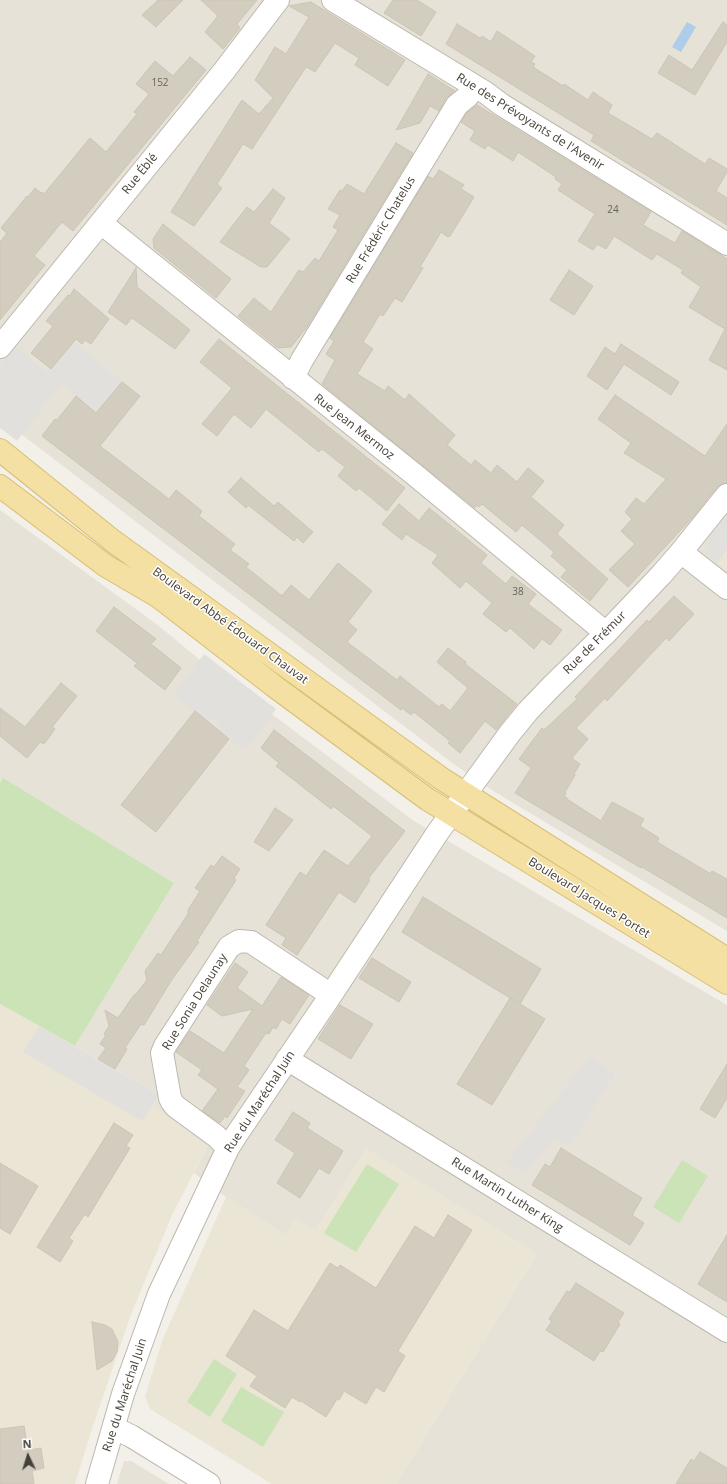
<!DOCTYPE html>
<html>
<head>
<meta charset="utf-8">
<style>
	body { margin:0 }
	#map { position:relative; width:727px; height:1484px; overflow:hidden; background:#f3f0e9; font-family:"Open Sans",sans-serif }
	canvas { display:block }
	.north { position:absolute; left:8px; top:1436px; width:40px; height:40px; -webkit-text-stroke:3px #fff; paint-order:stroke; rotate:356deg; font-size:11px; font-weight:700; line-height:16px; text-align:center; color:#464138 }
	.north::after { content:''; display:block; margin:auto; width:14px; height:18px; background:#464138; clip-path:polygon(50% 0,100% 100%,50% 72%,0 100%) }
</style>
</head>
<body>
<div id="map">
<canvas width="727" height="1484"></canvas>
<div class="north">N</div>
</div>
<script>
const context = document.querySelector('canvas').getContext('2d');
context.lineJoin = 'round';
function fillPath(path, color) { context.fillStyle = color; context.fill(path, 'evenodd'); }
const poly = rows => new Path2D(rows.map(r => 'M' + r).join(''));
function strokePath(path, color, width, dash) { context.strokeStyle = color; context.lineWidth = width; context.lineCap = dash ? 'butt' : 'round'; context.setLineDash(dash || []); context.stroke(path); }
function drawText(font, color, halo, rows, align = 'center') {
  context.font = font + ' "Open Sans",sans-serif'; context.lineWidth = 3; context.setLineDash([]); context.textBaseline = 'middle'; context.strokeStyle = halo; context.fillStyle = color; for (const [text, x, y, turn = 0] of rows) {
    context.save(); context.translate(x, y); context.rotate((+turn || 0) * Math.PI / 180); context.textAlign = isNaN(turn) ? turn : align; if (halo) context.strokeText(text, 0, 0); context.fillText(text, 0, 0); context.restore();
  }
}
fillPath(poly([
	[0,0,727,0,727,931,495,792,455,765,0,418],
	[0,510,159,626,200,660,414,821,727,1005,727,1484,396,1484,537,1254,366,1149,316,1230,285,1235,226,1197,194,1173,207,1147,153,1106,160,1095,75,1046,174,883,3,779,0,783],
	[124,1461,131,1461,169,1484,117,1484]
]), '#e6e2d8');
fillPath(poly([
	[727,515,727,572,712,559,707,551,709,538],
	[0,1004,131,1078,154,1106,207,1147,172,1215,130,1317,91,1432,75,1484,0,1484],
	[366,1148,537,1254,396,1484,272,1484,150,1409,145,1397,162,1341,226,1197,285,1235,295,1218,316,1230]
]), '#eae5d5');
fillPath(poly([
	[3,778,174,883,75,1046,0,1004,0,783],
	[682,1160,708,1176,679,1223,653,1207],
	[367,1164,399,1184,356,1252,324,1233],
	[214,1359,237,1374,210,1417,187,1402],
	[241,1387,284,1412,263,1447,221,1421]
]), '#cce2b7');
fillPath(poly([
	[73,342,122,382,96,413,61,384,17,441,0,428,0,366,15,347,48,373],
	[725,518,727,519,727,550,716,564,709,556,707,551,708,542,709,538],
	[204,654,276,709,246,751,216,728,220,723,212,717,208,722,174,695],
	[39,1026,160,1095,142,1121,23,1052],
	[590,1056,615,1074,569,1147,556,1137,524,1174,507,1162]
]), '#e2e0dd');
fillPath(poly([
	[687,22,696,27,681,52,672,47]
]), '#adcde8');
const building = poly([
	[158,0,183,0,156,27,142,15,158,0],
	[201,0,257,0,237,24,240,28,223,49,205,32,218,16,201,0],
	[393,0,417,0,436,12,421,36,384,13,393,0],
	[311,2,405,60,388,86,355,65,359,58,335,43,315,72,306,67,252,149,243,144,217,184,222,188,194,226,171,212,242,100,259,114,273,98,255,80,275,47,286,54,309,17,289,6,311,2],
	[723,22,727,25,727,42,695,95,658,73,669,55,692,70,723,22],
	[457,24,480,38,482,36,491,42,497,31,535,56,531,62,535,64,533,67,563,86,564,84,588,100,593,92,612,105,608,113,652,139,657,133,705,164,709,158,727,169,727,172,716,191,727,198,727,225,591,141,594,135,446,44,457,24],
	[190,57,206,70,73,231,62,222,34,256,45,265,0,320,0,242,7,233,1,228,27,196,28,197,35,188,41,193,42,192,44,194,90,138,106,152,137,114,134,112,149,94,136,84,155,61,173,76,190,57],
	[428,74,455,91,446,98,439,111,430,106,420,123,396,130,428,74],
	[477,105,651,212,643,225,675,243,682,231,727,259,727,370,709,360,725,329,689,307,701,287,681,273,683,270,657,254,652,260,614,236,606,249,597,244,593,250,578,241,595,214,558,190,562,184,555,179,556,177,518,152,513,161,488,145,485,149,470,140,475,131,461,122,467,113,477,105],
	[396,143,413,153,307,327,291,347,278,348,238,316,254,298,271,312,299,270,303,272,315,258,319,261,338,230,333,227,340,215,328,209,340,190,342,191,347,184,364,194,396,143],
	[439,170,464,185,461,189,474,197,450,236,448,237,441,232,420,267,423,268,402,302,395,298,383,316,380,314,363,342,373,349,357,374,385,391,388,386,405,400,409,394,455,435,447,445,471,465,475,460,491,473,497,465,517,482,528,468,544,481,531,497,564,525,557,534,608,579,590,601,561,577,567,570,551,556,554,552,522,525,516,532,482,504,479,507,477,505,475,508,322,384,335,360,326,354,334,341,330,338,428,176,433,179,439,170],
	[273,189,285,198,269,223,290,239,267,267,261,267,220,242,247,207,254,212,273,189],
	[163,224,231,279,216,298,154,248,153,239,163,224],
	[136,268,137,287,190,330,175,349,132,318,126,325,108,312,136,268],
	[569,270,593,286,574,315,550,300,569,270],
	[74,289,109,319,91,344,85,340,82,344,76,339,51,369,31,353,53,326,46,321,68,295,70,296,74,289],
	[219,339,405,488,387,511,359,488,356,491,338,476,345,467,322,449,319,452,266,409,251,428,234,414,217,436,202,424,232,388,200,362,219,339],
	[621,344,679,382,671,395,624,364,607,390,587,376,605,347,615,354,621,344],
	[122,382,140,396,100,446,169,499,176,490,202,511,199,516,235,544,230,550,249,564,246,567,282,596,291,585,309,600,338,563,372,591,348,622,357,630,347,642,397,680,400,676,439,707,442,704,450,711,468,688,437,662,448,648,466,662,465,664,517,704,496,730,485,721,460,753,448,743,450,741,414,712,411,715,402,708,401,710,42,436,55,419,57,420,76,396,96,413,122,382],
	[615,395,705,456,727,424,727,483,722,484,717,487,692,518,628,587,609,570,635,544,621,531,632,519,625,512,636,498,644,504,666,479,624,453,631,443,598,419,615,395],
	[241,478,274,506,278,502,313,532,303,543,297,537,294,541,248,505,246,508,228,492,241,478],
	[399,504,419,521,429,508,487,555,481,563,506,584,512,576,536,594,528,604,562,630,550,645,542,639,534,649,510,628,506,632,483,614,492,603,466,581,460,588,432,563,438,555,406,534,402,540,382,524,399,504],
	[674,596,694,614,669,641,666,638,607,701,605,698,576,728,588,739,572,758,580,764,574,774,575,775,565,792,566,793,564,796,567,798,567,799,601,821,612,802,644,819,640,826,659,838,657,842,711,874,712,871,727,879,727,918,642,867,641,868,515,793,531,768,519,759,542,728,544,730,577,699,575,697,629,639,647,620,649,622,674,596],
	[114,607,156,639,151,644,181,668,165,690,134,666,137,663,96,631,114,607],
	[61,683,77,696,52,727,55,729,44,744,40,742,27,758,0,736,0,708,25,727,61,683],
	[195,711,229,739,156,832,121,805,195,711],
	[274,730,405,831,368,879,370,880,355,903,339,892,297,955,282,945,286,938,266,925,300,872,306,876,324,850,348,866,372,836,333,806,331,809,276,766,279,763,261,748,274,730],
	[275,808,293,820,269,851,254,842,275,808],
	[222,856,240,869,234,878,236,880,197,941,199,942,171,981,144,1025,141,1024,125,1048,127,1049,115,1069,98,1059,106,1048,100,1044,106,1035,104,1034,109,1026,105,1010,118,1018,134,995,136,994,147,980,145,971,158,953,161,955,188,914,188,910,200,891,195,888,211,865,214,867,222,856],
	[423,897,541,969,520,1004,545,1019,492,1105,457,1084,510,998,515,1001,402,932,423,897],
	[372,958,411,982,399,1002,359,978,372,958],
	[235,963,248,972,237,988,262,1006,281,977,309,995,290,1024,282,1019,276,1029,273,1027,269,1034,266,1033,244,1066,249,1070,237,1087,245,1091,227,1118,225,1116,220,1123,202,1111,218,1089,198,1075,202,1070,176,1052,190,1031,224,1053,253,1009,222,1016,207,1005,235,963],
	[340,1005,373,1024,351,1059,318,1039,340,1005],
	[727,1064,727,1098,715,1118,700,1109,727,1064],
	[293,1112,310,1123,307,1128,343,1151,329,1174,319,1168,300,1198,277,1183,295,1153,275,1140,293,1112],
	[114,1123,133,1135,126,1146,130,1148,88,1217,85,1214,69,1238,73,1241,60,1262,37,1247,114,1123],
	[561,1148,642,1198,632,1215,644,1223,630,1245,532,1185,545,1164,550,1167,561,1148],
	[0,1163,38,1186,10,1234,0,1228,0,1163],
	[448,1215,472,1230,398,1351,405,1356,384,1392,376,1387,366,1404,344,1391,339,1400,337,1399,326,1417,301,1401,300,1402,292,1397,285,1408,250,1386,257,1376,226,1356,254,1310,288,1331,330,1263,338,1268,340,1265,376,1288,415,1226,434,1238,448,1215],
	[727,1235,727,1302,698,1284,727,1235],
	[576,1283,624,1313,618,1322,620,1324,603,1352,600,1351,594,1361,546,1330,552,1321,549,1319,567,1291,570,1292,576,1283],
	[92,1322,105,1325,112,1329,118,1342,117,1352,112,1361,97,1370,92,1322],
	[24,1426,28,1450,41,1448,44,1468,32,1471,34,1484,0,1484,0,1429,24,1426],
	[700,1452,727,1468,727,1484,676,1484,691,1459,694,1461,700,1452]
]);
fillPath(building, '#d3cdc0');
strokePath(building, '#cdc5b4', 1);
const minor = poly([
	[333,0,486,93,502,105,727,244],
	[101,223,415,475,606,633],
	[0,347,224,71,278,0],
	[293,378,302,360,457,105,467,97,474,86],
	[681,552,727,588],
	[287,1059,727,1331],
	[228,1148,216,1136,175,1106,172,1102,170,1098,162,1053,165,1046,229,947,239,941,251,942,331,995],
	[114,1428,131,1436,209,1484],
	[97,1484,123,1394,159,1294,228,1148,237,1134,331,995,438,832,510,733,528,711,552,686,606,633,661,575,681,552,727,495]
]);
const major = poly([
	[0,450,113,541,442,779,727,959],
	[0,486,106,566,159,597,274,686,427,799,727,983]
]);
strokePath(minor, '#bdb8ad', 24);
strokePath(major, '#d6be74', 24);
strokePath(minor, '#fff', 22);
strokePath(major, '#f3e0a2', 22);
drawText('10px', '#69645a', null, [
	["152",160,83],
	["24",613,210],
	["38",518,592]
]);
drawText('12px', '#464138', '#fff', [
	["Rue des Prévoyants de l'Avenir",530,122,32],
	["Rue Éblé",140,174,-51],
	["Rue Frédéric Chatelus",381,230,-59],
	["Rue Jean Mermoz",354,427,38],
	["Boulevard Abbé Édouard Chauvat",230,626,36],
	["Rue de Frémur",595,643,-45],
	["Boulevard Jacques Portet",589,898,32],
	["Rue Sonia Delaunay",195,1002,-58],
	["Rue du Maréchal Juin",260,1102,-57],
	["Rue Martin Luther King",507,1195,32],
	["Rue du Maréchal Juin",125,1395,-72]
]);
</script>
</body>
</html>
